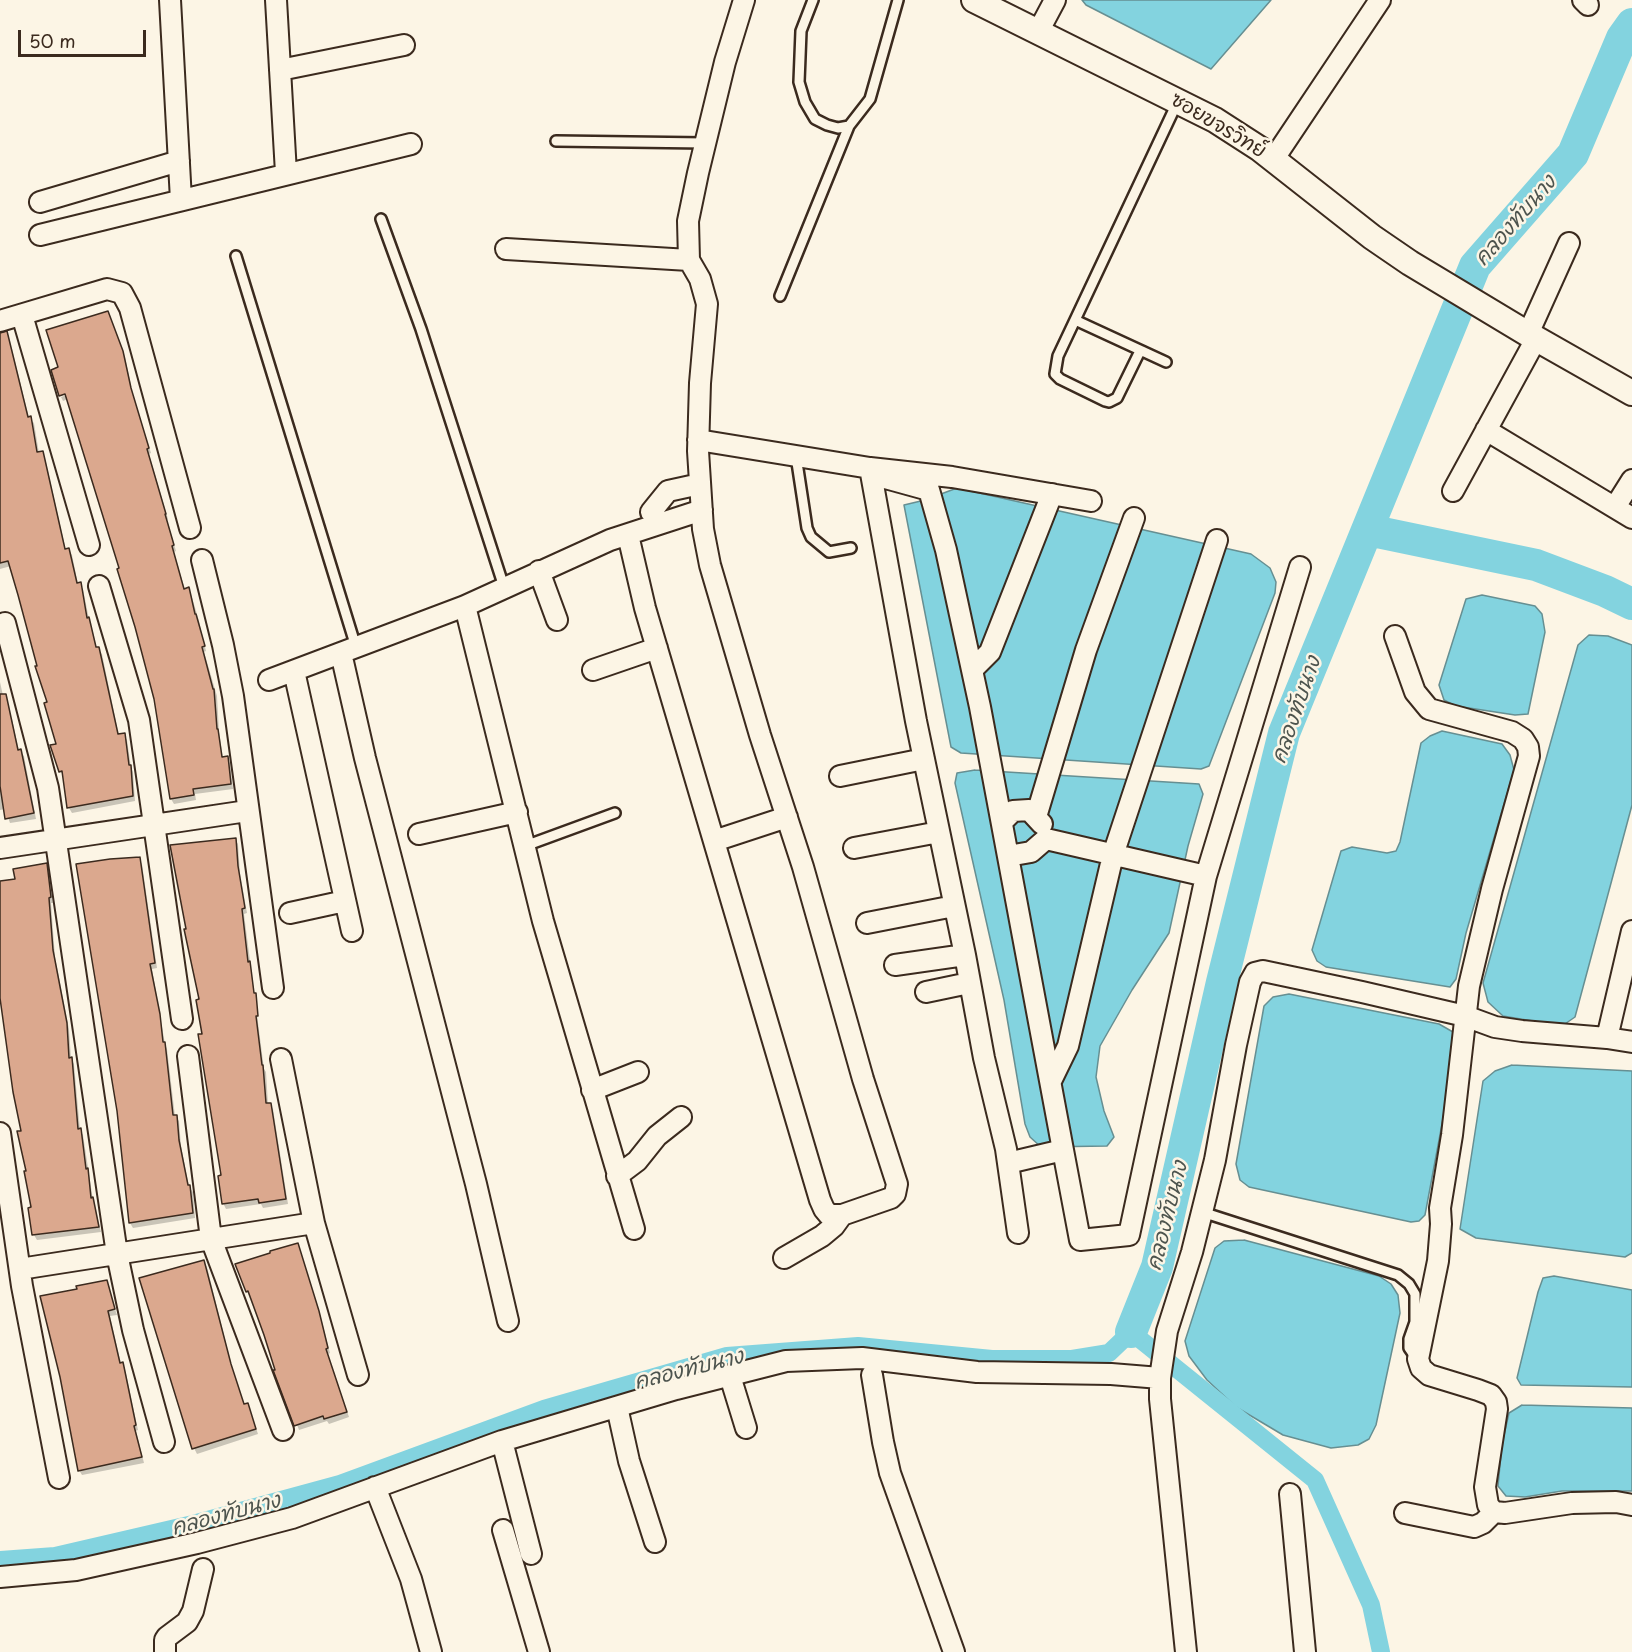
<!DOCTYPE html>
<html>
<head>
<meta charset="utf-8">
<style>
	body { margin:0 }
	#map { position:relative; width:1632px; height:1652px; overflow:hidden; background:#fcf5e5; font-family:"Playpen Sans",sans-serif }
	canvas { display:block }
	.scale { position:absolute; left:18px; top:30px; width:128px; height:27px; box-sizing:border-box; border:3px solid #3b2a1e; border-top:0; padding-left:8px; font-size:18px; line-height:21px; white-space:nowrap; color:#3b2a1e; -webkit-text-stroke:4px #fcf5e5; paint-order:stroke }
</style>
</head>
<body>
<div id="map">
<canvas width="1632" height="1652"></canvas>
<div class="scale">50 m</div>
</div>
<script>
const context = document.querySelector('canvas').getContext('2d');
context.lineJoin = 'round';
function fillPath(path, color) { context.fillStyle = color; context.fill(path, 'evenodd'); }
const poly = rows => new Path2D(rows.map(r => 'M' + r).join(''));
function strokePath(path, color, width, dash) { context.strokeStyle = color; context.lineWidth = width; context.lineCap = dash ? 'butt' : 'round'; context.setLineDash(dash || []); context.stroke(path); }
function drawText(font, color, halo, rows, align = 'center') {
  context.font = font + ' "Playpen Sans","Playpen Sans Thai",sans-serif'; context.lineWidth = 5; context.setLineDash([]); context.textBaseline = 'middle'; context.strokeStyle = halo; context.fillStyle = color; for (const [text, x, y, turn = 0] of rows) {
    context.save(); context.translate(x, y); context.rotate((+turn || 0) * Math.PI / 180); context.textAlign = isNaN(turn) ? turn : align; if (halo) context.strokeText(text, 0, 0); context.fillText(text, 0, 0); context.restore();
  }
}
const water = poly([
	[1082,0,1271,0,1211,69,1086,5,1082,0],
	[957,488,1251,554,1270,568,1276,582,1275,593,1209,766,1201,769,961,753,951,747,904,505,925,500,957,488],
	[1482,595,1535,606,1542,614,1545,632,1528,714,1515,715,1456,706,1444,700,1439,685,1466,599,1482,595],
	[1589,635,1608,636,1632,645,1632,805,1575,1017,1562,1026,1503,1016,1488,1002,1483,983,1578,645,1589,635],
	[1442,731,1502,744,1510,755,1514,770,1466,933,1456,979,1450,987,1326,967,1317,961,1312,950,1341,851,1352,847,1387,853,1396,851,1400,842,1421,743,1430,736,1442,731],
	[975,770,1199,784,1203,794,1188,846,1169,933,1132,990,1100,1046,1096,1077,1104,1111,1114,1137,1107,1146,1041,1147,1030,1137,1025,1124,1004,1000,955,783,957,773,975,770],
	[1289,994,1439,1024,1453,1032,1456,1049,1425,1215,1419,1221,1411,1222,1249,1187,1240,1180,1236,1164,1264,1006,1273,997,1289,994],
	[1512,1065,1632,1071,1632,1253,1625,1257,1476,1238,1460,1229,1483,1081,1495,1071,1512,1065],
	[1244,1240,1379,1276,1391,1284,1398,1295,1400,1313,1376,1425,1369,1439,1358,1445,1331,1448,1283,1435,1236,1407,1207,1380,1189,1356,1185,1341,1215,1248,1224,1241,1244,1240],
	[1554,1276,1632,1290,1632,1387,1521,1385,1517,1378,1538,1292,1543,1278,1554,1276],
	[1522,1405,1632,1408,1632,1491,1562,1491,1525,1497,1506,1496,1498,1486,1502,1444,1509,1413,1522,1405]
]);
fillPath(water, '#83d3df');
strokePath(water, '#668f92', 1.5);
fillPath(poly([
	[110,318,125,357,133,395,151,453,149,454,168,519,167,520,176,551,174,552,185,590,188,589,191,594,199,621,206,651,204,652,217,696,219,732,223,758,227,758,230,763,233,789,195,794,196,800,174,804,171,799,155,698,121,570,68,399,63,401,61,397,72,393,60,368],
	[9,344,12,349,29,418,34,423,39,453,42,453,45,458,66,551,69,550,72,555,78,584,83,589,89,619,97,649,102,654,119,736,124,735,127,740,131,767,133,772,135,801,72,813,69,808,65,776,60,771,58,745,49,703,11,566,0,569,0,346],
	[0,682,7,714,9,714,12,719,19,751,24,756,36,819,10,823,5,809,0,810],
	[235,839,238,844,240,873,247,913,244,914,264,1069,266,1072,268,1104,273,1109,288,1204,263,1208,261,1204,226,1209,223,1203,223,1177,201,1001],
	[139,859,142,864,157,968,152,969,165,1044,167,1049,175,1116,179,1121,181,1146,189,1187,193,1192,195,1218,133,1228,130,1223],
	[46,864,49,870,53,903,51,903,55,957,69,1029,71,1058,74,1064,80,1130,83,1135,93,1200,101,1232,37,1240,34,1235,33,1208,23,1132,0,988,0,882,17,880],
	[298,1245,321,1318,330,1353,328,1354,349,1417,329,1424,327,1421,299,1430,247,1291],
	[204,1262,207,1267,233,1371,244,1406,247,1405,250,1410,258,1434,197,1454,194,1448],
	[106,1282,117,1315,110,1316,121,1364,125,1369,138,1430,136,1431,144,1463,82,1475,79,1470,78,1290]
]), '#0003');
strokePath(poly([
	[0,1560,55,1556,193,1524,340,1484,544,1409,727,1356,858,1346,992,1359,1072,1359,1109,1353,1131,1332,1315,1480,1371,1605,1381,1652]
]), '#83d3df', 18);
strokePath(poly([
	[1368,530,1536,565,1605,591,1632,604],
	[1131,1332,1157,1267,1222,982,1284,733,1475,266,1573,154,1622,38,1632,24]
]), '#83d3df', 32);
const building = poly([
	[108,311,123,351,131,388,149,448,147,449,166,514,165,514,174,545,172,546,184,589,189,587,195,614,196,614,205,646,202,647,213,689,214,689,217,729,218,729,222,757,228,756,231,784,193,789,194,795,170,799,154,699,135,627,117,569,119,568,65,394,59,396,51,370,58,367,46,330,108,311],
	[7,331,28,417,31,416,37,452,43,451,65,549,69,548,77,583,81,582,87,618,89,617,96,647,99,647,118,734,125,733,129,765,131,765,133,796,67,808,62,771,59,772,50,745,56,744,44,703,47,702,35,666,37,666,18,595,8,561,0,563,0,333,7,331],
	[0,694,6,694,18,750,21,749,34,813,5,819,0,786,0,694],
	[236,838,238,866,245,908,242,909,248,962,250,961,254,993,256,993,258,1016,256,1016,262,1065,263,1065,266,1103,271,1103,286,1199,259,1203,258,1199,222,1204,218,1176,221,1175,198,1034,202,1034,196,1000,199,999,184,929,186,929,170,845,236,838],
	[140,857,155,963,150,964,160,1014,163,1042,165,1042,173,1115,177,1115,179,1140,188,1185,190,1185,193,1213,129,1223,117,1111,76,864,110,859,140,857],
	[47,863,51,897,49,898,53,950,67,1023,69,1058,72,1057,78,1129,81,1128,86,1169,88,1168,91,1198,93,1197,99,1227,32,1235,28,1208,31,1207,24,1171,26,1171,17,1131,21,1131,13,1092,0,998,0,881,15,879,13,869,47,863],
	[298,1243,319,1311,328,1348,326,1349,347,1412,324,1419,323,1416,294,1426,273,1370,275,1370,264,1335,248,1291,246,1292,235,1264,270,1253,270,1251,298,1243],
	[204,1260,231,1364,244,1404,248,1403,256,1429,192,1449,139,1278,204,1260],
	[107,1280,115,1309,108,1311,120,1363,123,1362,136,1425,134,1426,142,1457,78,1471,60,1377,40,1296,77,1289,76,1286,107,1280]
]);
fillPath(building, '#dba88e');
strokePath(building, '#3b2a1e', 1.5);
const service = poly([
	[813,0,801,31,799,82,805,102,815,119,827,125,838,128,849,126],
	[556,141,705,143],
	[381,219,421,329,504,587],
	[236,256,356,647],
	[780,296,849,126,870,99,898,0],
	[1075,320,1058,356,1055,374,1060,379,1105,401,1109,402,1117,398,1140,351],
	[1166,362,1075,320,1178,101],
	[796,456,807,528,811,537,829,552,851,548],
	[525,846,615,813],
	[1202,1212,1398,1275,1409,1284,1415,1294,1415,1322,1409,1339,1409,1348,1416,1358]
]);
const minor = poly([
	[170,0,181,200],
	[276,0,286,173],
	[1583,0,1588,5],
	[1038,32,1055,0],
	[280,70,404,45],
	[1273,160,1380,0],
	[40,202,179,161],
	[40,235,411,144],
	[506,249,689,260],
	[22,315,89,545],
	[0,321,107,289,122,293,130,308,190,528],
	[1528,334,1569,243],
	[1486,430,1632,518],
	[698,440,870,468,952,477,1091,501],
	[870,468,916,721,965,955,984,1058,1006,1149,1018,1233],
	[871,474,929,490,946,550,980,707,1063,1150,1008,1163],
	[1453,491,1536,339],
	[1615,507,1632,480],
	[651,512,668,491,700,484],
	[628,535,645,608,820,1200,824,1209,829,1215,842,1215,891,1198,895,1194,897,1184,863,1079,803,867,760,735,710,565,703,529,698,451,700,383,707,304,700,279,689,260,688,221,698,173,725,62,744,0],
	[202,560,223,645,233,696,273,988],
	[539,571,557,620],
	[99,586,139,720,182,1019],
	[465,606,543,921,634,1229],
	[5,623,48,788,117,1254,133,1330,164,1442],
	[1395,636,1415,692,1429,709,1512,732,1523,739,1528,747,1529,756,1492,889,1469,986,1452,1135,1440,1208,1441,1224,1438,1261,1418,1359,1421,1368,1429,1375,1478,1390,1491,1395,1496,1402,1497,1409,1485,1487,1488,1505,1494,1512,1505,1513,1572,1503,1616,1502,1632,1505],
	[341,653,365,758,476,1184,508,1321],
	[593,670,657,648],
	[972,670,990,652,1052,494],
	[294,671,352,931],
	[269,680,465,606,610,540,702,510],
	[840,776,924,759],
	[1036,817,1086,650,1134,518],
	[1002,822,1013,811,1029,810,1042,824],
	[419,834,517,812],
	[714,841,787,817],
	[0,848,247,811],
	[854,848,939,832],
	[1008,856,1031,852,1046,839,1206,876],
	[290,913,345,901],
	[867,923,954,906],
	[895,965,965,955],
	[926,992,969,983],
	[1607,1038,1632,931],
	[188,1056,211,1239,283,1430],
	[281,1059,314,1223,358,1375],
	[1051,1081,1068,1046,1113,855,1217,540],
	[592,1090,638,1072],
	[0,1133,22,1286,59,1478],
	[1063,1150,1080,1240,1129,1235,1206,876,1300,567],
	[617,1176,637,1161,657,1136,681,1117],
	[784,1258,822,1236,834,1226,842,1215],
	[20,1269,314,1223],
	[872,1375,883,1442,890,1473,954,1652],
	[730,1376,746,1428],
	[617,1407,629,1461,655,1542],
	[502,1441,531,1554],
	[375,1487,411,1579,431,1652],
	[1290,1494,1305,1652],
	[1405,1513,1474,1527,1483,1523,1494,1512],
	[503,1530,539,1652],
	[0,1577,76,1570,197,1543,292,1518,502,1441,676,1389,786,1361,862,1358,977,1372,1111,1374,1160,1378],
	[165,1652,165,1640,167,1637,187,1622,193,1611,203,1569],
	[1186,1652,1160,1399,1160,1378,1167,1331,1192,1252,1215,1160,1236,1045,1250,982,1255,973,1263,971,1362,992,1465,1016,1495,1027,1522,1031,1607,1038,1632,1042]
]);
const tertiary = poly([
	[974,0,1215,120,1260,149,1372,237,1410,263,1528,334,1632,393]
]);
strokePath(service, '#3b2a1e', 14);
strokePath(minor, '#3b2a1e', 24);
strokePath(tertiary, '#3b2a1e', 28);
strokePath(service, '#fcf5e5', 9);
strokePath(minor, '#fcf5e5', 20);
strokePath(tertiary, '#fcf5e5', 24);
drawText('20px', '#3b2a1e', '#fcf5e5', [
	["ซอยขจรวิทย์",1218,126,31]
]);
drawText('italic 21px', '#4d544e', '#fcf5e5', [
	["คลองทับนาง",1516,221,-49],
	["คลองทับนาง",1297,710,-71],
	["คลองทับนาง",1168,1216,-76],
	["คลองทับนาง",689,1370,-14],
	["คลองทับนาง",226,1515,-15]
]);
</script>
</body>
</html>
